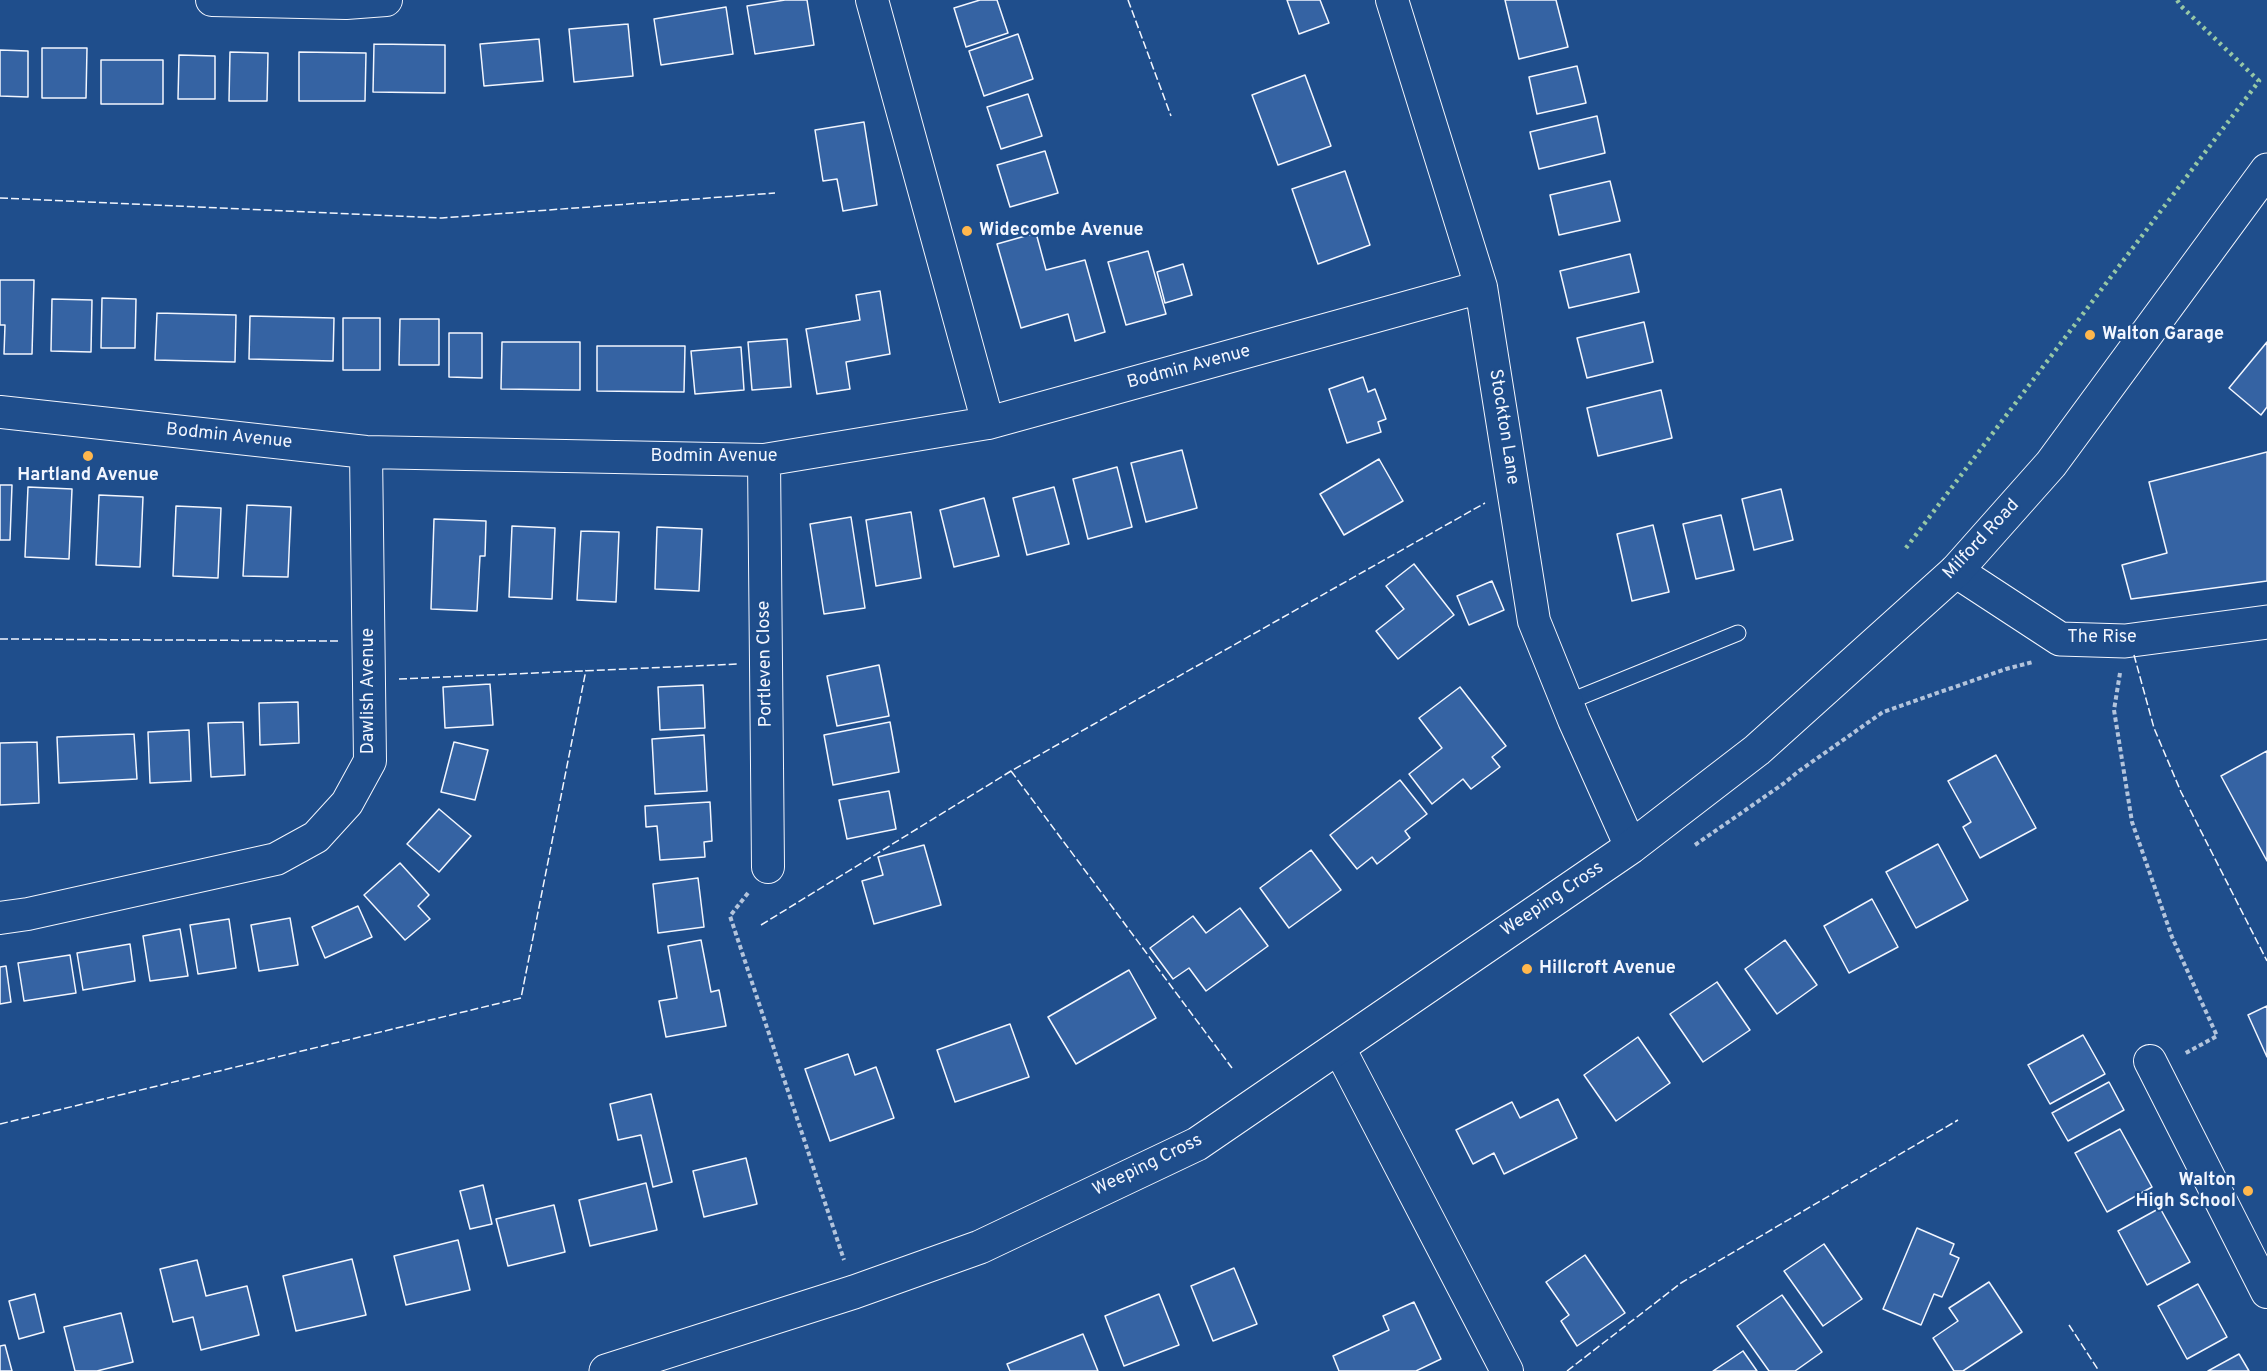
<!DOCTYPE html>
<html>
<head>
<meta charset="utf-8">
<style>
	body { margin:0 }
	canvas { display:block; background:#1f4e8c }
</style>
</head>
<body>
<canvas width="2267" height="1371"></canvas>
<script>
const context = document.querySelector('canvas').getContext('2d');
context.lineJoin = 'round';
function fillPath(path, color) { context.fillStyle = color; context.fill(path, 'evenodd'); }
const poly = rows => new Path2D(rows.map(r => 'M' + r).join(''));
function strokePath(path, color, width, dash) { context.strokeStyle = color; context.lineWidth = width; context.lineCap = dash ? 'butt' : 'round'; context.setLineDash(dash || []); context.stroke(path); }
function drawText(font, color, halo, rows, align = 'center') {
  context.font = font + ' Overpass,sans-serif'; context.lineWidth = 4.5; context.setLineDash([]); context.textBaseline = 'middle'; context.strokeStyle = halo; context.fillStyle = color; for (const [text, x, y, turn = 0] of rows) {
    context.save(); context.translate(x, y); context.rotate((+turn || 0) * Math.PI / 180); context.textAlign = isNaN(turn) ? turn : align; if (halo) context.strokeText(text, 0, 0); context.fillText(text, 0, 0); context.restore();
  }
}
const building = poly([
	[785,0,807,0,814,45,755,54,747,6,785,0],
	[980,0,997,0,1008,33,966,47,954,8,980,0],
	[1287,0,1320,0,1329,23,1299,34,1287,0],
	[1505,0,1556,0,1568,47,1519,59,1505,0],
	[726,7,733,54,661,65,654,19,726,7],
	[628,24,633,76,574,82,569,29,628,24],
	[1018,34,1033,79,984,96,969,51,1018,34],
	[539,39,543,81,484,86,480,44,539,39],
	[374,44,445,45,445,93,373,92,374,44],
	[42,48,87,48,86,98,42,98,42,48],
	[0,50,28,51,28,97,0,96,0,50],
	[230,52,268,53,267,101,229,101,230,52],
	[299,52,366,53,365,101,299,101,299,52],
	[179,55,215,56,215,99,178,99,179,55],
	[101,60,163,60,163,104,101,104,101,60],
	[1577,66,1586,103,1537,114,1529,77,1577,66],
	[1305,75,1331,146,1278,165,1252,95,1305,75],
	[1028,94,1042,136,1001,149,987,107,1028,94],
	[1597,116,1605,153,1539,169,1530,132,1597,116],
	[864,122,877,205,843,211,837,179,823,181,815,130,864,122],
	[1045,151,1058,193,1010,207,997,165,1045,151],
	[1345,171,1370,245,1318,264,1292,189,1345,171],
	[1610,181,1620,221,1559,235,1550,195,1610,181],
	[1036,233,1046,270,1085,260,1105,332,1075,341,1068,314,1021,328,997,244,1036,233],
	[1148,251,1166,314,1126,325,1108,262,1148,251],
	[1630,254,1639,292,1569,308,1560,271,1630,254],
	[1183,264,1192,295,1165,303,1157,272,1183,264],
	[0,280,34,280,32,354,4,354,5,325,0,325,0,280],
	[880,291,890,354,846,362,850,389,817,394,806,329,860,320,856,295,880,291],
	[102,298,136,299,135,348,101,348,102,298],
	[52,299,92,300,91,352,51,351,52,299],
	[157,313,236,315,235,362,155,360,157,313],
	[250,316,334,318,333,361,249,359,250,316],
	[343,318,380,318,380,370,343,370,343,318],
	[400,319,439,319,439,365,399,365,400,319],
	[1644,322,1653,362,1587,378,1577,338,1644,322],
	[449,333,482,333,482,378,449,377,449,333],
	[787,339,791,387,752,390,748,342,787,339],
	[502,342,580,342,580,390,501,389,502,342],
	[2267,342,2267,407,2261,415,2229,388,2267,342],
	[597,346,685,346,684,392,597,391,597,346],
	[741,347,744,390,695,394,691,351,741,347],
	[1363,377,1368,392,1375,389,1386,419,1378,422,1381,432,1347,443,1329,389,1363,377],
	[1661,390,1672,438,1598,456,1587,408,1661,390],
	[1182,450,1197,508,1146,522,1131,463,1182,450],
	[2267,452,2267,581,2131,599,2122,565,2167,553,2149,482,2267,452],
	[1379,459,1403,501,1344,535,1320,494,1379,459],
	[1117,467,1132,527,1088,539,1073,479,1117,467],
	[0,485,12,485,10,540,0,540,0,485],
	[28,487,72,489,69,559,25,557,28,487],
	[1054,487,1069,544,1027,555,1013,498,1054,487],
	[1781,489,1793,540,1754,550,1742,499,1781,489],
	[99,495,143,497,140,567,96,565,99,495],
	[984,498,999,556,954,567,940,510,984,498],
	[247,505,291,507,288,577,243,576,247,505],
	[176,506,221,508,218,578,173,576,176,506],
	[911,512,921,578,876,586,866,520,911,512],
	[1721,515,1734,570,1696,579,1683,524,1721,515],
	[851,517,865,608,824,614,810,524,851,517],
	[434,519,486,521,485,556,480,556,477,611,431,609,434,519],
	[1653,525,1669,592,1632,601,1617,534,1653,525],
	[512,526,555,528,552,599,509,597,512,526],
	[657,527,702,529,699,591,655,589,657,527],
	[581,531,619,532,616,602,577,600,581,531],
	[1414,564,1454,615,1398,659,1376,631,1404,609,1386,586,1414,564],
	[1492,581,1504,610,1469,625,1457,596,1492,581],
	[879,665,889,716,837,726,827,676,879,665],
	[490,684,493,725,445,728,443,687,490,684],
	[703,685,705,728,660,730,658,687,703,685],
	[1460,687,1506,746,1492,757,1500,767,1471,789,1463,779,1432,804,1409,774,1442,748,1419,718,1460,687],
	[298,702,299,743,260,745,259,703,298,702],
	[243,722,245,775,211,777,208,723,243,722],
	[890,722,899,772,833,785,824,735,890,722],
	[189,730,191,781,150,783,148,732,189,730],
	[134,734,137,779,59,783,57,737,134,734],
	[704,735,707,791,655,794,652,739,704,735],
	[37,742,39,803,0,805,0,743,37,742],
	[454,742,488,750,475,800,441,792,454,742],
	[2267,751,2267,861,2221,776,2267,751],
	[1996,755,2036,828,1980,858,1963,827,1971,822,1948,781,1996,755],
	[1400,780,1427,814,1405,831,1410,838,1377,864,1372,857,1357,869,1330,835,1400,780],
	[889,791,896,829,847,839,839,800,889,791],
	[710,802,712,841,704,842,705,857,660,860,657,826,646,827,645,806,710,802],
	[439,809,471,836,439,872,407,844,439,809],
	[1938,844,1968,900,1916,928,1886,872,1938,844],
	[924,845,941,905,874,924,862,881,883,875,878,857,924,845],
	[1311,850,1341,890,1289,928,1260,888,1311,850],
	[400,863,429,895,418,906,430,919,405,940,364,895,400,863],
	[698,878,704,927,658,933,653,884,698,878],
	[1872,899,1898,947,1849,973,1824,926,1872,899],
	[358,906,372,937,325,958,312,927,358,906],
	[1240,908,1268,946,1206,991,1189,968,1173,979,1150,948,1193,916,1206,933,1240,908],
	[290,918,298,965,259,971,251,925,290,918],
	[229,919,236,968,198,974,190,925,229,919],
	[180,929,188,976,150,981,143,936,180,929],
	[701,940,711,992,719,990,726,1026,666,1037,659,1001,677,998,668,946,701,940],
	[1785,940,1817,985,1777,1014,1745,969,1785,940],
	[130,944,135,981,83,990,77,953,130,944],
	[70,955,76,993,24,1001,18,963,70,955],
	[6,966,11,1002,0,1004,0,967,6,966],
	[1129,970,1156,1018,1076,1064,1048,1017,1129,970],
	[1717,982,1750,1030,1703,1062,1670,1014,1717,982],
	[2267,1006,2267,1057,2248,1015,2267,1006],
	[1010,1024,1029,1077,955,1102,937,1050,1010,1024],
	[2083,1035,2105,1074,2050,1104,2028,1065,2083,1035],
	[1638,1037,1670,1083,1616,1121,1584,1075,1638,1037],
	[848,1054,855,1075,876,1067,894,1118,830,1141,805,1069,848,1054],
	[2109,1082,2124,1110,2068,1141,2052,1113,2109,1082],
	[651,1094,672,1182,653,1187,641,1135,618,1140,610,1104,651,1094],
	[1558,1099,1577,1138,1504,1174,1494,1153,1473,1164,1456,1130,1512,1102,1520,1118,1558,1099],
	[2120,1129,2152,1187,2107,1212,2075,1153,2120,1129],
	[746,1158,757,1204,704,1217,693,1171,746,1158],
	[646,1183,657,1230,590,1246,579,1200,646,1183],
	[483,1185,492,1224,470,1229,460,1191,483,1185],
	[554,1205,565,1252,508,1266,496,1219,554,1205],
	[2160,1208,2190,1262,2147,1285,2118,1231,2160,1208],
	[1917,1228,1954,1244,1950,1254,1959,1258,1942,1297,1934,1294,1921,1325,1883,1309,1917,1228],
	[458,1240,470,1290,406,1305,394,1256,458,1240],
	[1824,1244,1862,1299,1823,1326,1784,1271,1824,1244],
	[1585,1255,1625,1313,1577,1346,1561,1321,1569,1315,1546,1282,1585,1255],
	[352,1259,366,1315,296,1331,283,1276,352,1259],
	[197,1260,206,1296,247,1286,259,1335,201,1350,193,1317,173,1322,160,1269,197,1260],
	[1234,1268,1257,1324,1213,1341,1191,1286,1234,1268],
	[1989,1282,2022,1332,1963,1371,1954,1371,1933,1338,1958,1321,1949,1308,1989,1282],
	[2198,1284,2227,1337,2187,1359,2158,1306,2198,1284],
	[35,1294,44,1332,19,1339,9,1301,35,1294],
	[1159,1294,1179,1345,1124,1366,1105,1316,1159,1294],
	[1782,1295,1822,1352,1795,1371,1769,1371,1737,1326,1782,1295],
	[1414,1302,1441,1359,1416,1371,1339,1371,1333,1356,1389,1330,1383,1316,1414,1302],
	[121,1313,133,1362,97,1371,75,1371,64,1327,121,1313],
	[1083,1334,1098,1371,1010,1371,1007,1364,1083,1334],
	[5,1345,12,1371,0,1371,0,1346,5,1345],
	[1743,1351,1757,1371,1713,1371,1743,1351],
	[2239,1354,2249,1371,2208,1371,2239,1354]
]);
fillPath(building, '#3563a3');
strokePath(building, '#f2f6ff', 1.5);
const service = poly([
	[1568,702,1738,633]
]);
const minor = poly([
	[212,0,346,3,386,0],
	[872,0,988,423],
	[1392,0,1481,287,1534,621,1574,720,1631,847],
	[0,412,366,452,764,460,988,423,1481,287],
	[764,460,768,867],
	[0,918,28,914,276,859,316,837,347,803,370,761,366,452],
	[1339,1048,1507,1371],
	[2150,1061,2267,1292]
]);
const tertiary = poly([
	[1956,571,2060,639,2125,641,2267,622]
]);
const trunk = poly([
	[606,1371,854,1292,980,1247,1197,1144,1631,847,1757,750,1956,571,2051,464,2267,170]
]);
strokePath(service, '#f2f6ff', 17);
strokePath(minor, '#f2f6ff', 34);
strokePath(tertiary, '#f2f6ff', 35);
strokePath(trunk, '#f2f6ff', 35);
strokePath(poly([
	[2120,673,2114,710,2132,822,2172,937,2217,1036,2184,1054],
	[1695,845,1783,784,1799,771,1883,712,2006,669,2033,662],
	[748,893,730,916,844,1260]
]), '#b3c4dc', 4, [4.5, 3]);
strokePath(service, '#1f4e8c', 15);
strokePath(minor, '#1f4e8c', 32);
strokePath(tertiary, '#1f4e8c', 33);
strokePath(trunk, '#1f4e8c', 33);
strokePath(poly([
	[1906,548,2259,81,2181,6,2177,0]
]), '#97c8a6', 4.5, [3, 4.5]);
strokePath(poly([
	[1128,0,1171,116],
	[0,198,442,218,775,193],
	[0,639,339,641],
	[2134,655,2154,728,2181,792,2267,961],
	[399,679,739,664],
	[1011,771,1232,1068],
	[761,925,1011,771,1485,503],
	[0,1124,521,998,586,670],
	[2069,1325,2099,1371],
	[1567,1371,1681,1283,1958,1120]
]), '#f2f6ff', 1.5, [8, 3]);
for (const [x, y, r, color] of [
	[967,231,6,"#ffb74d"],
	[2090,335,6,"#ffb74d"],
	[88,456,6,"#ffb74d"],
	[1527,969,6,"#ffb74d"],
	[2248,1191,6,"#ffb74d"]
]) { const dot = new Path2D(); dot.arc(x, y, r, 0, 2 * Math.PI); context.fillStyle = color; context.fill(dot); strokePath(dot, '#1f4e8c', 2); }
drawText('bold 18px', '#f2f6ff', '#1f4e8c', [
	["Widecombe Avenue",979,231],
	["Walton Garage",2102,335],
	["Hartland Avenue",88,476,"center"],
	["Hillcroft Avenue",1539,969],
	["Walton",2236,1181,"right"],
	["High School",2236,1202,"right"]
], 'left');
drawText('18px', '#f2f6ff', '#1f4e8c', [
	["Bodmin Avenue",1189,368,-15],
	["Stockton Lane",1503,427,81],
	["Bodmin Avenue",229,437,6],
	["Bodmin Avenue",714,457],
	["Milford Road",1982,540,-47],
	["The Rise",2102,638],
	["Portleven Close",766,664,-91],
	["Dawlish Avenue",369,691,-90],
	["Weeping Cross",1553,900,-34],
	["Weeping Cross",1148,1166,-26]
]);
</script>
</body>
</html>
